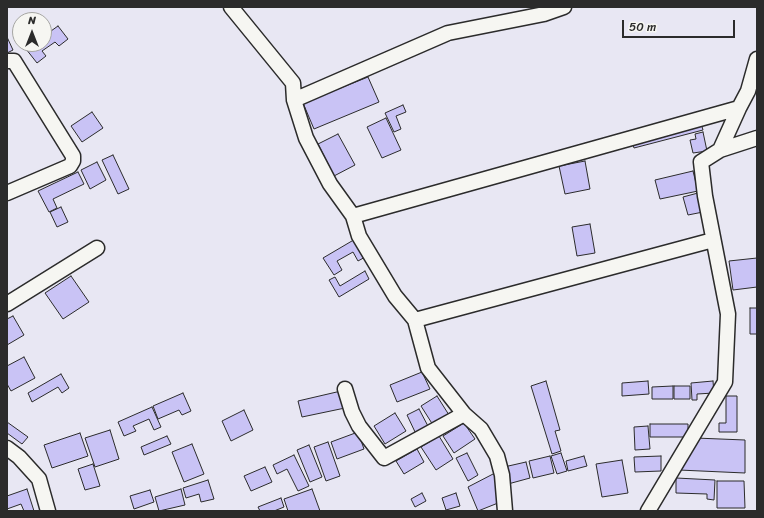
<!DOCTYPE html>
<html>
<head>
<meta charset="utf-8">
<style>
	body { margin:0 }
	#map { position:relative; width:764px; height:518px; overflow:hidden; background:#e8e7f3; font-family:Sriracha,sans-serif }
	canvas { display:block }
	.frame { position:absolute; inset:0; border:8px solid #2b2b2b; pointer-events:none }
	.north { position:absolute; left:12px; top:12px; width:40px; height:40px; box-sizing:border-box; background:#f6f6f2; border:1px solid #a5a5a2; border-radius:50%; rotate:0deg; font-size:11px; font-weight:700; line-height:16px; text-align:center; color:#2b2b2b }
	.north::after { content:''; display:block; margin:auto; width:14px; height:18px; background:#2b2b2b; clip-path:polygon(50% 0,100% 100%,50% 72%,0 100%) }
	.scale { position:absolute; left:622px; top:20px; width:113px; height:18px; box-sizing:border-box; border:2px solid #2b2b2b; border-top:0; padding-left:5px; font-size:12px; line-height:14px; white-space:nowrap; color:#2b2b2b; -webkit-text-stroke:3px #f6f6f2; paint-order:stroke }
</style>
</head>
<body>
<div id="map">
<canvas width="764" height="518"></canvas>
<div class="frame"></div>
<div class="north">N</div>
<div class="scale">50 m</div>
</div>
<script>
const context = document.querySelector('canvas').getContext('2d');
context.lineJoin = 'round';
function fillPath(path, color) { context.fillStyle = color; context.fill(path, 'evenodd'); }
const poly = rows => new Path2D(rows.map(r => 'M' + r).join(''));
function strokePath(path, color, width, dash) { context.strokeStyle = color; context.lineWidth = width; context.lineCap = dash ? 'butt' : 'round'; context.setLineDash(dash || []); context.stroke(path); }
const building = poly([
	[58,26,68,39,59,46,55,42,42,51,46,56,37,63,26,49,33,44,44,44,44,36,58,26],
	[7,37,13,50,7,53,7,37],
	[368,77,379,102,314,129,303,103,368,77],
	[403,105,406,112,396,116,401,129,394,132,385,113,403,105],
	[92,112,103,128,82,142,71,126,92,112],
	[386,118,401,150,382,158,367,127,386,118],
	[701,123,703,130,634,148,632,141,701,123],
	[703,132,707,151,693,153,690,140,696,139,695,134,703,132],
	[338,134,355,165,334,176,318,144,338,134],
	[113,155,129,189,118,194,102,160,113,155],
	[585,161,590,189,565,194,559,166,585,161],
	[97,162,106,180,90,189,81,170,97,162],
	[693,171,698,191,660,199,655,180,693,171],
	[78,172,84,184,53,199,57,208,49,212,38,191,78,172],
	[698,193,703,212,688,215,683,197,698,193],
	[61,207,68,222,57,227,50,212,61,207],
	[590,224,595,253,577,256,572,227,590,224],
	[357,238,367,256,358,261,353,252,337,261,342,270,334,275,323,258,357,238],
	[757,258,757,287,733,290,729,261,757,258],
	[365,271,369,279,339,297,329,280,335,277,340,286,365,271],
	[71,276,89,302,63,319,45,293,71,276],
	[750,308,757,308,757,334,750,334,750,308],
	[13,316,24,335,7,345,7,319,13,316],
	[24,357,35,378,11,391,7,384,7,366,24,357],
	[422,372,430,389,397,402,390,385,422,372],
	[61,374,69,388,62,393,58,387,32,402,28,393,61,374],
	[546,381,560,430,555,431,561,451,552,454,531,386,546,381],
	[648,381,649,394,622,396,622,383,648,381],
	[713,381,714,393,697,394,697,400,692,400,691,383,713,381],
	[673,386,673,399,652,399,652,387,673,386],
	[674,386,690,386,690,399,674,399,674,386],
	[341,391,345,408,302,417,298,401,341,391],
	[183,393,191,411,182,415,179,410,158,419,153,406,183,393],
	[437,396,449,415,433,425,421,406,437,396],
	[726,396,737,396,737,432,719,432,719,423,726,423,726,396],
	[152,407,161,427,154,430,149,419,133,426,136,431,124,436,118,422,152,407],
	[419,409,429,428,416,434,407,415,419,409],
	[244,410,253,430,231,441,222,421,244,410],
	[395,413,406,431,385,444,374,426,395,413],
	[7,422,28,437,22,444,7,433,7,422],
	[464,423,475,439,454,453,443,436,464,423],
	[650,424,688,424,688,437,650,437,650,424],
	[648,426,650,449,635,450,634,427,648,426],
	[110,430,119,459,95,467,85,438,110,430],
	[358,432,364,449,337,459,331,442,358,432],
	[80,433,88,456,52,468,44,445,80,433],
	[167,436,171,444,144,455,141,447,167,436],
	[439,436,453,459,436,470,421,447,439,436],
	[695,438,745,440,745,473,679,470,695,438],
	[328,442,340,476,326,481,314,447,328,442],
	[192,444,204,474,184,482,172,452,192,444],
	[309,445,322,477,310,482,297,450,309,445],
	[417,449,424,462,404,474,396,461,417,449],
	[467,453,478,475,468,481,456,458,467,453],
	[561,453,567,471,557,474,551,456,561,453],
	[294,455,309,486,298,491,287,469,277,474,273,465,294,455],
	[550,456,554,473,533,478,529,461,550,456],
	[584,456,587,466,568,471,566,461,584,456],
	[661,456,661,471,635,472,634,457,661,456],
	[622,460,628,493,602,497,596,464,622,460],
	[526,462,530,478,508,484,504,467,526,462],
	[93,464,100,486,85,490,78,469,93,464],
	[265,467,272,482,251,491,244,476,265,467],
	[495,473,498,503,478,511,468,487,495,473],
	[676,478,715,480,714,500,707,499,707,494,676,493,676,478],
	[208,480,214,499,201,502,199,494,186,498,183,488,208,480],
	[717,481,744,481,745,508,717,508,717,481],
	[27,489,34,511,24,511,21,504,7,509,7,496,27,489],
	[181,489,185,505,159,511,155,497,181,489],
	[312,489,320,511,288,511,284,499,312,489],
	[150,490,154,502,134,509,130,496,150,490],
	[422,493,426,501,415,507,411,499,422,493],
	[456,493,460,506,446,510,442,498,456,493],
	[281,498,284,507,274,511,260,511,258,507,281,498]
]);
fillPath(building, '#c9c3f5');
strokePath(building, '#2b2b2b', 1);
const street = poly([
	[231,7,293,83,294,100,306,138,330,184,353,216,359,236,395,296,415,320,428,368,464,414,481,429,497,456,502,475,505,511],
	[7,61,14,61,73,156,73,161,70,166,7,193],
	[294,100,448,33,544,14,564,7],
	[720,150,757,138],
	[353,216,739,108],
	[7,304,97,248],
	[415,320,713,240],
	[345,389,352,412,359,426,384,458,464,414],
	[7,448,19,457,39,479,48,511],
	[648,511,725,382,728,314,705,196,701,162,720,150,739,108,748,91,757,59]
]);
strokePath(street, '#2b2b2b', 17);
strokePath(street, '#f6f6f2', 14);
</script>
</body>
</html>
